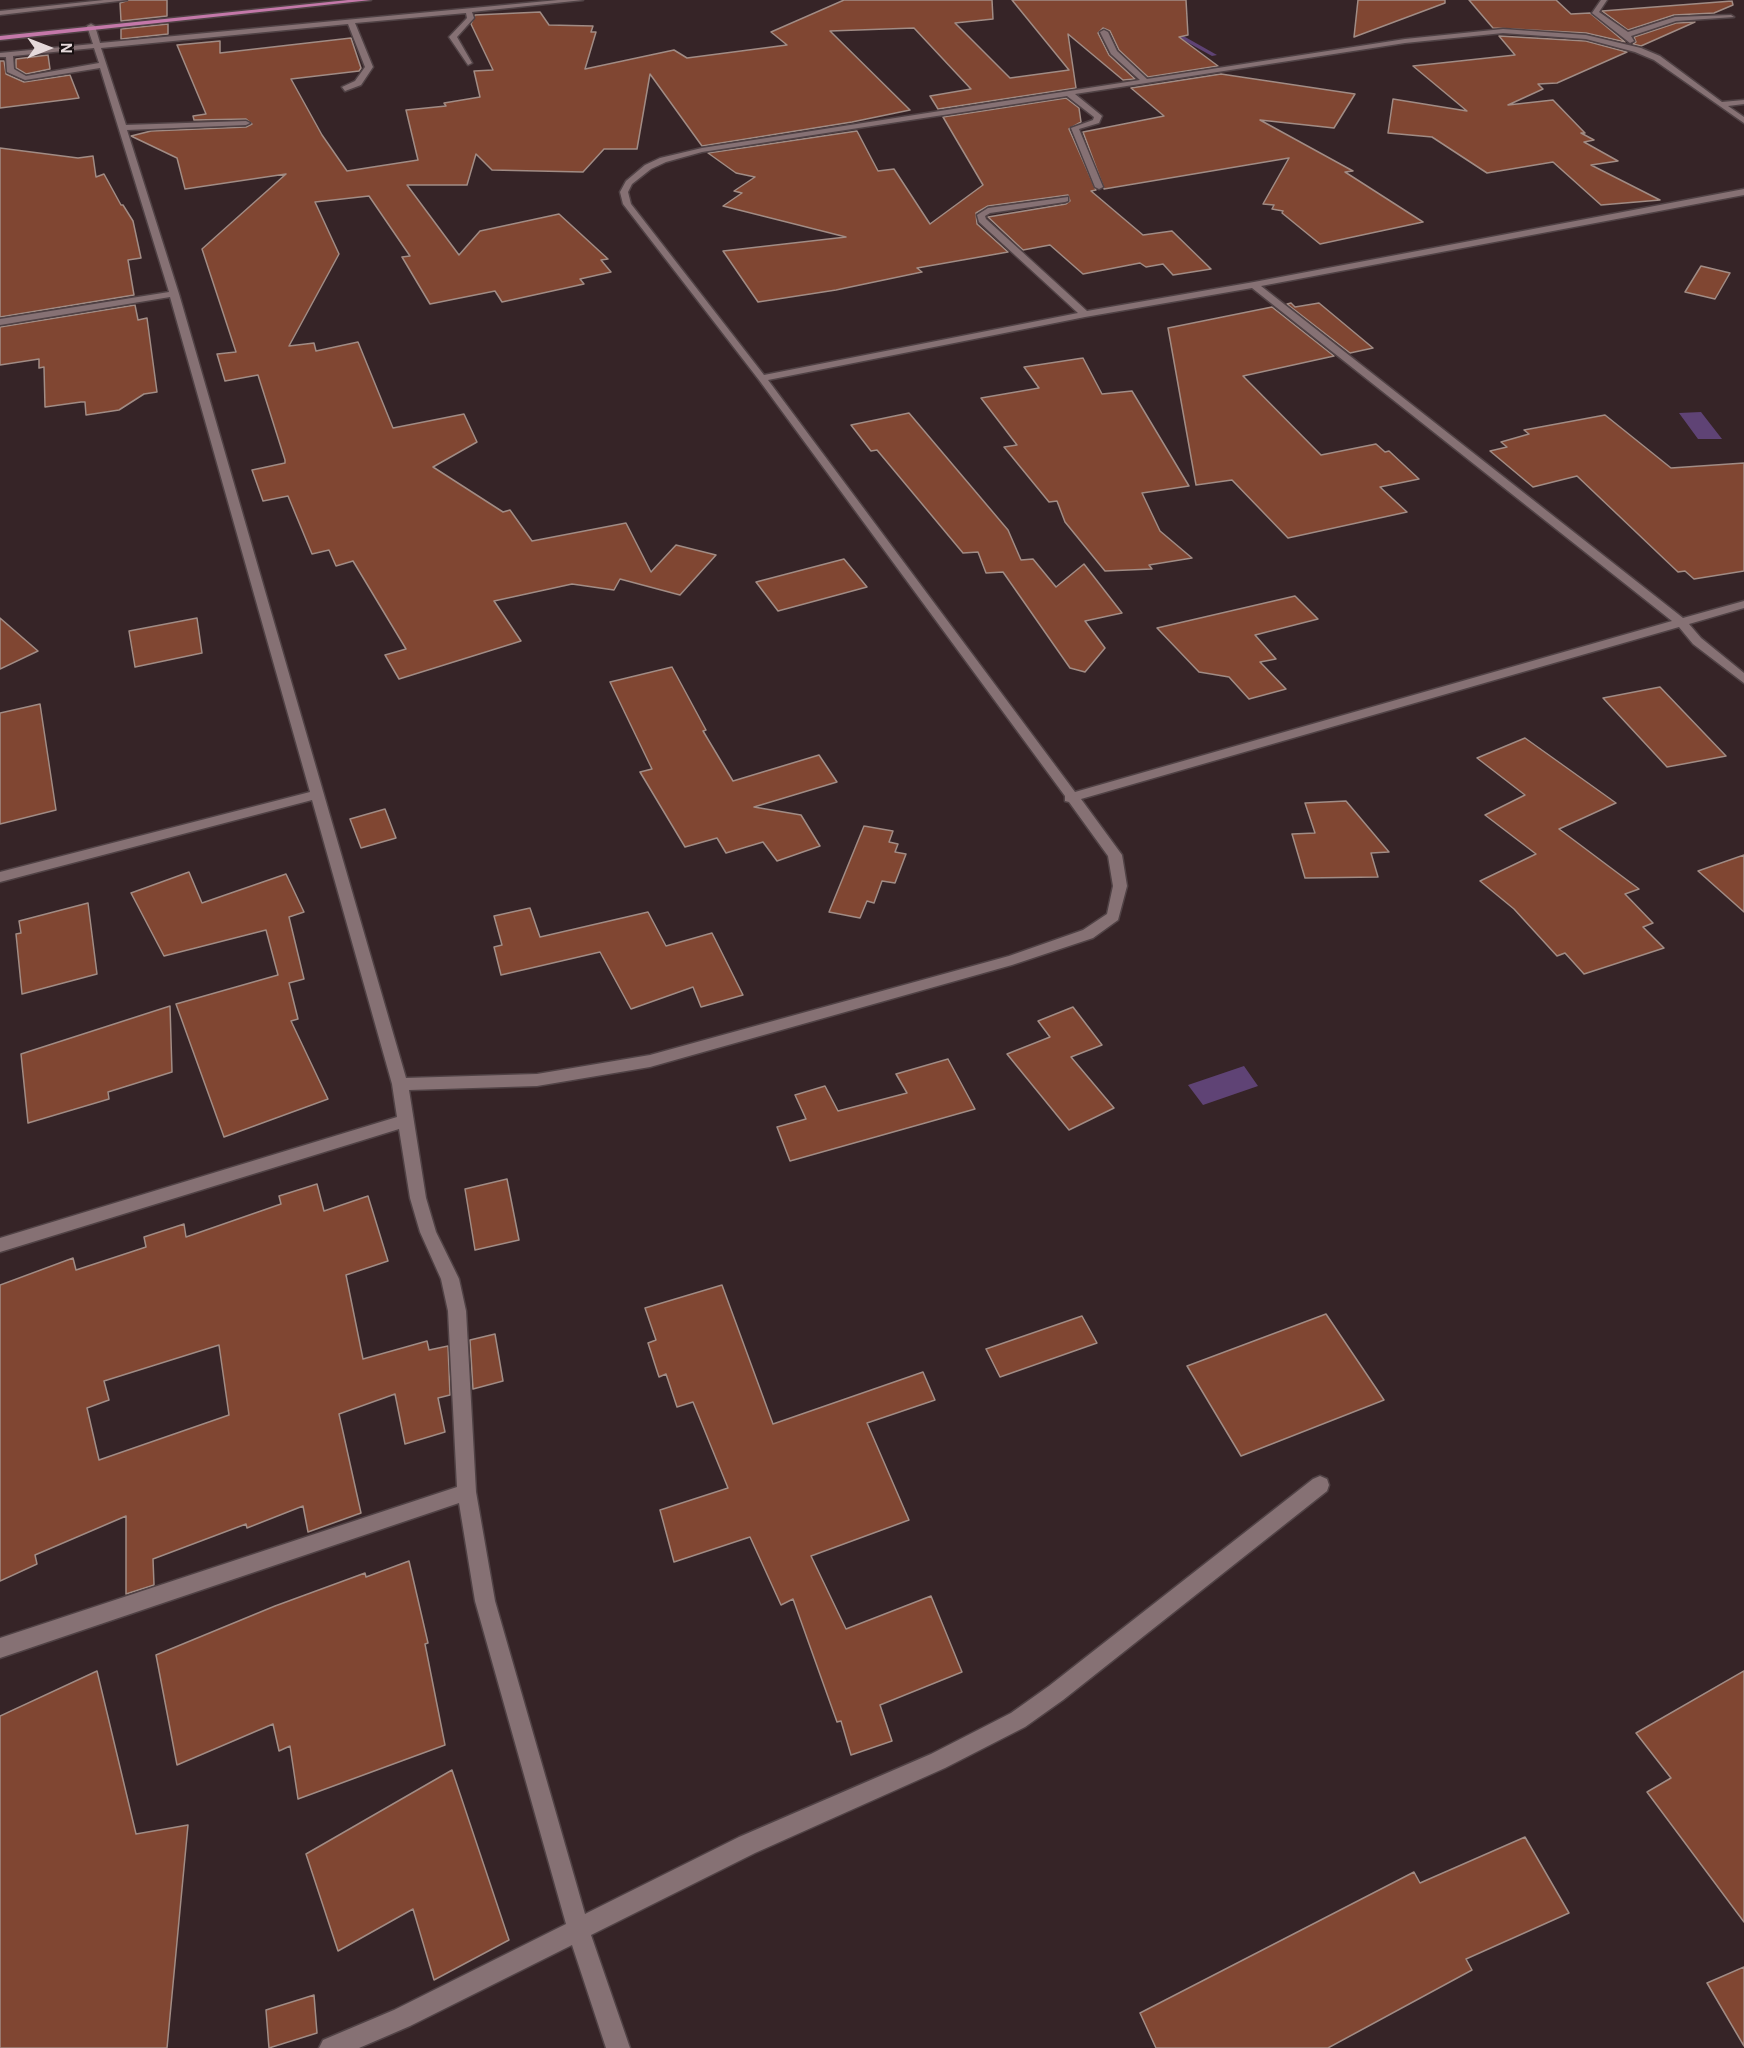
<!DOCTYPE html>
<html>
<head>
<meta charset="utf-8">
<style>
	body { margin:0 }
	#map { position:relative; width:1744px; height:2048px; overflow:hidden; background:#362427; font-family:"Alegreya Sans",sans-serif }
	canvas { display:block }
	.north { position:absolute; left:18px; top:18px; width:60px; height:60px; -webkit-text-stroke:4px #181011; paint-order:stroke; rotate:90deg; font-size:16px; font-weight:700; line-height:24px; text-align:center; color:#e5d9da }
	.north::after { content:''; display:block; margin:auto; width:21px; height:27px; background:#e5d9da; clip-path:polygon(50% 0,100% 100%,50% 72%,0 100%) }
</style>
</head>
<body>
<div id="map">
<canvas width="1744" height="2048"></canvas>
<div class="north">N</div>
</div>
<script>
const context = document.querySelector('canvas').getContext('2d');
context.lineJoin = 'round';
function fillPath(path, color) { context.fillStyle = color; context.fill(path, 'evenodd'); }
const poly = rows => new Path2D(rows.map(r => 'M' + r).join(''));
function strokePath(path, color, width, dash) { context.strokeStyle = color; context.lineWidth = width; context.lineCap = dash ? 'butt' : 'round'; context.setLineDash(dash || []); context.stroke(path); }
fillPath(poly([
	[1701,412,1722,439,1698,439,1679,413],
	[1244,1066,1258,1086,1203,1105,1188,1085]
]), '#5f4375');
fillPath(poly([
	[1167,29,1171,29,1217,55,1212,56,1167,31,1167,29]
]), '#5f4375');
const building = poly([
	[129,0,167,0,167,16,121,21,120,3,129,0],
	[844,0,992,0,993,19,955,23,1010,78,1069,70,1012,0,1186,0,1188,35,1179,37,1218,66,1148,77,1119,50,1110,31,1103,28,1098,33,1109,55,1135,79,1123,80,1068,34,1076,88,938,109,930,96,971,89,914,28,830,31,910,110,852,122,702,146,650,74,637,149,604,149,583,172,492,170,476,154,467,185,407,185,459,255,480,231,559,214,608,259,601,260,611,272,580,279,584,284,502,302,495,291,430,304,402,257,410,256,369,196,315,202,339,254,289,346,314,343,316,351,358,342,393,428,464,414,477,442,433,467,503,512,510,510,532,541,626,523,651,572,676,545,716,555,680,595,620,579,614,590,572,584,494,601,521,641,399,679,385,655,406,649,353,561,336,566,329,550,312,554,288,496,263,501,252,470,285,463,285,460,258,375,225,381,217,354,236,352,202,249,286,174,185,189,177,158,131,136,151,131,246,127,252,124,246,119,194,120,193,116,206,114,177,45,220,41,220,53,351,38,361,68,359,71,291,79,322,135,347,171,418,160,406,110,446,106,444,103,480,97,474,71,493,70,471,24,475,15,540,12,549,25,593,26,591,32,596,32,585,69,674,50,687,58,787,45,771,32,844,0],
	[1358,0,1445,0,1445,3,1354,37,1358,0],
	[1469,0,1556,0,1571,14,1590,13,1625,42,1586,33,1493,28,1469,0],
	[1732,1,1733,5,1714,13,1674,15,1628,30,1602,11,1732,1],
	[1695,22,1641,46,1633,44,1636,42,1634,37,1676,23,1695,22],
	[168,24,168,34,121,39,121,29,168,24],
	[1499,36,1586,41,1627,52,1557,83,1538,84,1543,89,1508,105,1553,100,1585,133,1581,133,1594,140,1584,142,1618,161,1591,165,1660,200,1601,205,1553,162,1487,173,1432,137,1388,133,1393,99,1467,111,1413,66,1515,55,1499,36],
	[48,55,50,69,26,74,16,68,16,59,48,55],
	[0,61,4,61,6,74,24,82,70,75,79,98,0,108,0,61],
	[1221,74,1355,94,1334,128,1260,120,1353,171,1345,172,1423,222,1320,244,1282,213,1283,211,1272,209,1274,205,1263,204,1289,158,1104,189,1083,132,1164,116,1131,88,1221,74],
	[1066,98,1079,108,1081,122,1069,129,1096,190,1091,191,1143,235,1172,231,1211,269,1173,275,1163,264,1146,267,1140,263,1083,274,1050,245,1023,250,988,217,1066,204,1070,201,1068,195,988,206,976,213,977,224,1008,252,917,268,922,272,836,290,758,302,723,251,846,237,723,206,742,193,734,191,755,177,736,173,708,153,857,131,878,171,894,169,930,224,983,185,943,117,1066,98],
	[0,148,78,158,93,156,96,177,104,174,121,205,123,205,133,221,141,258,128,260,134,295,0,317,0,148],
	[1701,266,1730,273,1715,299,1685,292,1701,266],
	[1291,303,1295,307,1319,303,1373,348,1350,353,1287,304,1291,303],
	[135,305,138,320,147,318,157,392,144,394,119,410,86,415,85,402,81,402,45,407,44,367,39,368,39,359,0,365,0,327,135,305],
	[1272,307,1334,356,1243,376,1321,455,1376,444,1385,452,1389,451,1419,479,1380,487,1407,512,1288,538,1232,480,1196,485,1168,328,1272,307],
	[1083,358,1102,394,1132,391,1189,486,1142,493,1160,531,1192,558,1149,565,1152,569,1105,571,1065,522,1057,501,1049,502,1004,447,1017,445,981,398,1039,388,1024,367,1083,358],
	[909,413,1008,530,1021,560,1033,559,1056,587,1084,564,1122,613,1085,621,1105,648,1085,672,1070,668,1003,572,986,573,978,552,963,553,877,450,871,451,851,425,909,413],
	[1605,415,1671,468,1744,463,1744,571,1694,579,1685,571,1678,572,1577,476,1533,487,1490,451,1507,447,1501,442,1529,434,1524,430,1605,415],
	[844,559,867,587,778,611,756,582,844,559],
	[1295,596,1318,619,1255,635,1276,659,1260,662,1286,689,1249,699,1229,677,1199,672,1157,628,1295,596],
	[0,618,38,651,0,669,0,618],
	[197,618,202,653,135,667,129,631,197,618],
	[672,667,706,730,703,731,733,781,819,755,837,782,754,807,801,815,820,846,777,861,763,842,726,853,717,838,685,847,640,772,652,769,610,682,672,667],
	[1660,687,1726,756,1667,767,1603,698,1660,687],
	[40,704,56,810,0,824,0,713,40,704],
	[1525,738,1616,803,1559,829,1639,889,1625,894,1653,923,1643,927,1664,948,1584,974,1565,953,1557,956,1514,909,1480,881,1536,854,1485,815,1525,795,1477,758,1525,738],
	[1346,801,1389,852,1371,853,1378,877,1305,878,1292,834,1315,833,1305,803,1346,801],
	[385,809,396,838,361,848,350,819,385,809],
	[864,826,893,831,889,842,898,844,895,852,906,854,895,883,882,881,874,903,867,901,860,918,829,912,864,826],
	[1744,855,1744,912,1698,871,1744,855],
	[189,872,202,903,286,874,304,912,289,917,304,979,289,983,298,1019,291,1021,328,1099,224,1137,176,1004,278,975,266,930,164,956,131,893,189,872],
	[88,903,97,974,22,994,16,934,21,933,19,921,88,903],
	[530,908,540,937,648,912,666,946,712,933,743,995,701,1007,693,987,631,1009,600,952,501,975,494,947,502,945,494,916,530,908],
	[170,1006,172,1072,108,1092,109,1099,28,1123,21,1054,170,1006],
	[1073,1007,1102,1045,1071,1057,1114,1108,1069,1130,1007,1054,1050,1037,1038,1021,1073,1007],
	[948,1059,975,1109,790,1161,777,1127,806,1119,795,1095,825,1086,838,1111,907,1093,896,1074,948,1059],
	[507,1179,519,1240,475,1250,465,1189,507,1179],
	[317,1184,324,1211,368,1196,388,1261,346,1275,363,1359,427,1341,429,1350,448,1346,450,1395,438,1398,445,1432,405,1444,395,1394,339,1414,361,1513,308,1532,303,1506,247,1528,246,1524,153,1559,154,1585,126,1594,126,1516,35,1555,37,1564,0,1581,0,1285,73,1258,76,1270,146,1247,144,1237,184,1224,186,1237,281,1204,279,1196,317,1184],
	[219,1345,229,1415,99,1460,87,1408,109,1400,104,1381,219,1345],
	[722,1285,773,1424,923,1372,935,1400,867,1423,909,1520,811,1556,846,1629,931,1596,962,1672,880,1705,892,1741,851,1755,841,1721,837,1722,793,1599,781,1605,750,1537,674,1562,660,1510,728,1488,693,1402,677,1407,666,1374,659,1377,648,1343,656,1340,645,1308,722,1285],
	[1326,1314,1384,1400,1241,1456,1187,1366,1326,1314],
	[1082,1316,1097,1343,1000,1377,986,1349,1082,1316],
	[495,1334,503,1381,473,1389,470,1340,495,1334],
	[409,1561,428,1643,425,1644,445,1745,298,1799,290,1746,279,1751,273,1724,177,1765,156,1655,275,1606,365,1573,366,1577,409,1561],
	[97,1671,136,1834,188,1825,167,2048,0,2048,0,1716,97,1671],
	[1744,1671,1744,1922,1647,1792,1671,1778,1636,1733,1744,1671],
	[452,1770,509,1940,434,1980,413,1909,338,1951,306,1854,452,1770],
	[1525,1837,1569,1913,1466,1959,1472,1970,1328,2048,1156,2048,1140,2013,1414,1872,1420,1883,1525,1837],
	[1744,1967,1744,2046,1707,1983,1744,1967],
	[314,1995,317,2033,269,2048,266,2010,314,1995]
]);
fillPath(building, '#804632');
strokePath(building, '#a18c85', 1.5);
const minor = poly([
	[104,0,127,0,0,15,0,11,104,0],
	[558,0,583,0,472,12,474,18,457,37,472,63,468,65,449,37,467,18,466,13,355,23,373,67,361,85,345,91,342,87,355,81,365,67,348,24,101,48,126,125,246,121,250,123,246,125,127,130,179,294,406,1078,537,1074,650,1055,1009,956,1083,930,1107,914,1113,886,1108,856,1069,802,1065,801,1065,796,759,380,623,204,620,192,626,181,645,165,660,158,702,148,1140,80,1111,54,1100,32,1104,30,1108,32,1117,51,1147,79,1405,39,1503,29,1586,35,1641,48,1660,56,1722,102,1744,100,1744,104,1728,106,1744,117,1744,123,1654,60,1635,52,1586,39,1503,33,1405,43,1075,94,1102,116,1099,123,1079,129,1103,187,1099,189,1095,187,1071,128,1093,120,1094,117,1067,96,702,152,666,162,651,169,632,184,628,192,631,204,764,375,1078,313,979,222,977,215,988,208,1068,197,1068,201,1065,202,990,213,985,216,986,219,1087,311,1254,282,1744,189,1744,195,1261,286,1683,618,1744,601,1744,608,1689,624,1701,638,1744,673,1744,683,1693,644,1679,627,1081,799,1122,855,1127,886,1118,920,1093,938,1012,965,650,1067,537,1086,409,1090,426,1198,436,1232,459,1279,466,1311,476,1492,495,1601,585,1914,739,1837,931,1754,1011,1713,1049,1686,1313,1479,1320,1476,1327,1479,1329,1485,1327,1491,1063,1700,1025,1727,945,1768,755,1853,591,1935,630,2048,606,2048,572,1945,410,2026,359,2048,319,2048,323,2040,394,2010,566,1924,475,1601,459,1503,0,1658,0,1638,457,1487,448,1311,441,1279,420,1232,410,1198,399,1129,0,1252,0,1238,397,1117,392,1084,312,800,0,882,0,872,310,792,170,297,0,325,0,319,169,292,100,68,25,80,7,72,6,57,0,57,0,53,93,44,87,26,91,24,95,26,100,43,558,0],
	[94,48,99,63,26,76,14,69,13,56,94,48],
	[1252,288,1672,621,1075,792,768,380,1085,317,1252,288],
	[1601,0,1607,0,1599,12,1628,32,1675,17,1731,15,1734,17,1676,21,1631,36,1634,41,1630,43,1592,13,1601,0]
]);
const major = poly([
	[348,0,371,0,0,40,0,36,348,0]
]);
strokePath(minor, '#504245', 3);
strokePath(major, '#504245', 3);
fillPath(minor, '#867174');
fillPath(major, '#c478a9');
</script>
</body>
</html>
